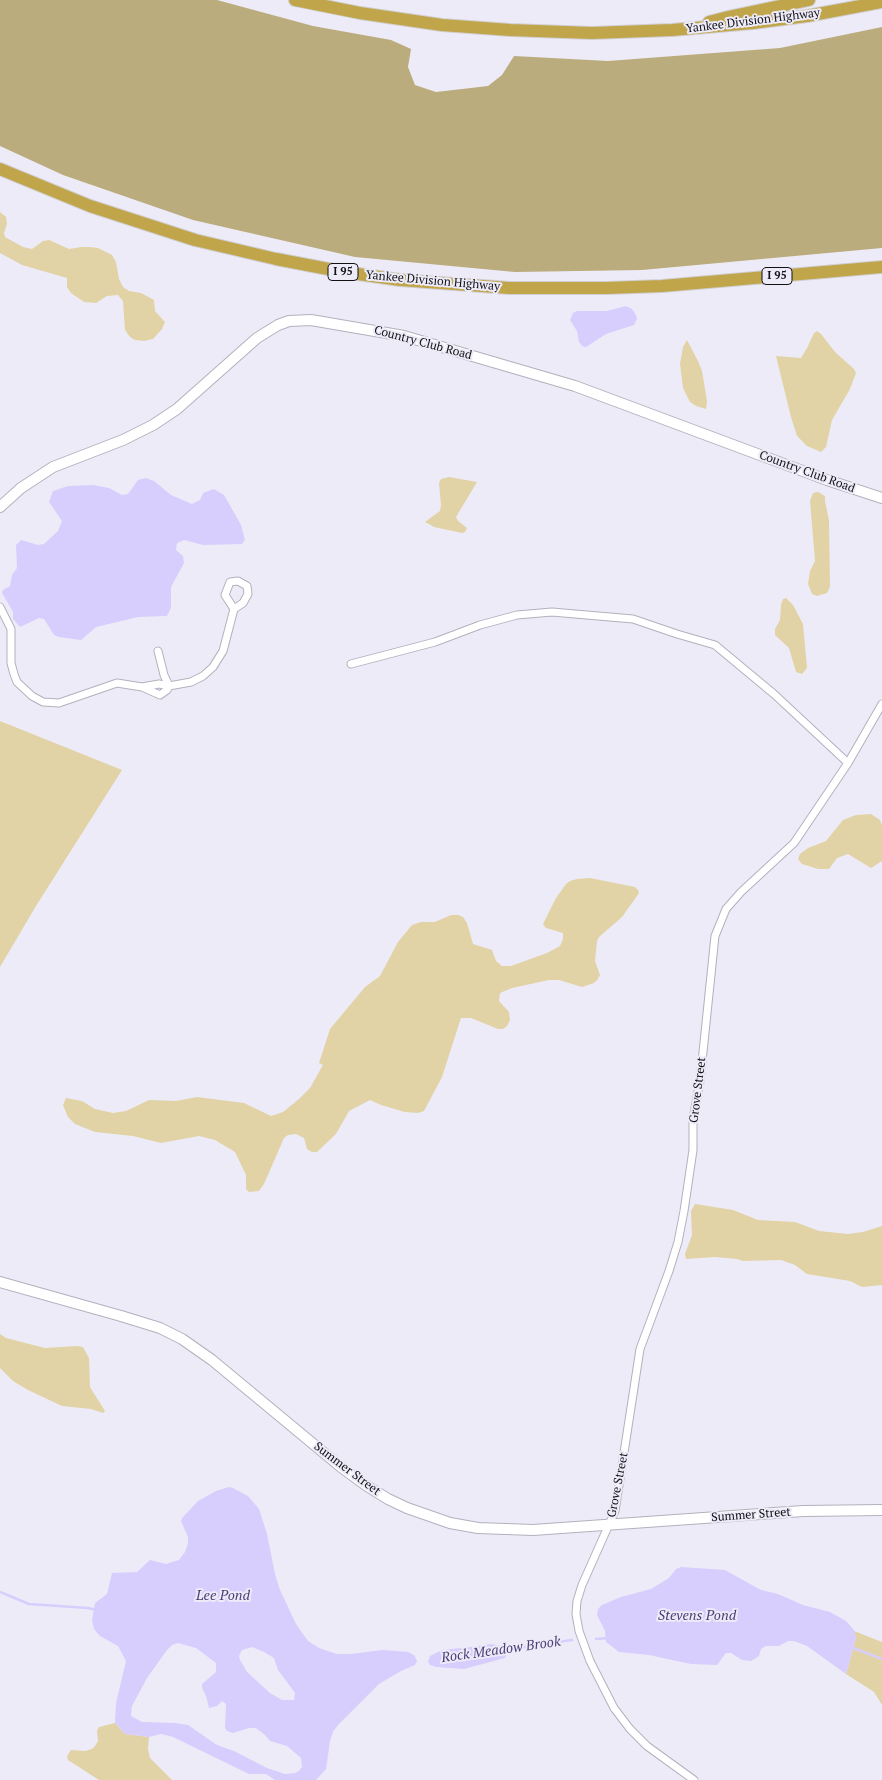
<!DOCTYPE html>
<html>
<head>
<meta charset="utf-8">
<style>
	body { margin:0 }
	canvas { display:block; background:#edebf8 }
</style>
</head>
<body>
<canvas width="882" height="1780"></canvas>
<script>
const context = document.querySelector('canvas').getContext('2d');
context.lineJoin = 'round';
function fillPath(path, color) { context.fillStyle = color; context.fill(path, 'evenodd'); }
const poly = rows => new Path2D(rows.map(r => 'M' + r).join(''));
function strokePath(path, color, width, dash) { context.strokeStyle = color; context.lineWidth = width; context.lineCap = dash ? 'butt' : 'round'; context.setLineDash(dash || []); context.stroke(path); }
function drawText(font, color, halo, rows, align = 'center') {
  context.font = font + ' "PT Serif",serif'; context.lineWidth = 4; context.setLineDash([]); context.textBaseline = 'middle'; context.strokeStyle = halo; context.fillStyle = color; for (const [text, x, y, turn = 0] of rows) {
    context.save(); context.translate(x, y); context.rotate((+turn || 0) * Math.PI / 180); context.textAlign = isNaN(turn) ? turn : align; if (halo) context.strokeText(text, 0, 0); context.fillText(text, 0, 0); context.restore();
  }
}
fillPath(poly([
	[0,212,6,217,7,224,4,233,5,237,23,247,32,249,43,241,49,240,69,249,81,247,90,247,98,248,112,255,116,262,119,279,123,287,129,291,141,293,154,300,155,311,165,322,162,329,153,339,144,341,135,340,130,337,125,330,123,301,118,295,107,296,96,303,84,302,71,293,67,287,67,278,22,265,0,253],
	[817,331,821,334,835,352,854,369,856,373,850,389,832,420,826,447,821,452,807,446,797,436,791,417,776,356,801,358,807,348,814,333],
	[687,340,698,361,702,371,707,401,706,409,696,406,690,402,683,388,680,364,683,347],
	[449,477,477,482,456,517,458,521,467,528,465,532,462,533,434,527,425,522,440,511,441,505,439,483,441,479],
	[818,492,825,496,825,501,829,520,830,587,827,593,817,596,812,594,808,584,810,571,815,561,810,501,813,493],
	[786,598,793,605,803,624,807,668,802,674,796,672,789,648,775,635,775,629,780,620,781,605,783,599],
	[0,721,122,770,36,906,0,967],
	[871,814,880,820,882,825,882,861,871,868,848,854,837,858,829,869,818,869,802,864,798,859,800,854,808,848,826,841,843,820,856,815],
	[590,878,635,887,638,890,639,893,622,917,599,937,597,941,595,961,600,975,598,979,594,983,582,987,559,980,549,980,512,988,500,993,499,1001,509,1012,510,1020,507,1026,503,1029,498,1029,471,1018,461,1018,442,1077,424,1111,418,1113,405,1112,381,1105,370,1100,349,1111,336,1134,317,1152,312,1152,307,1149,304,1138,296,1134,288,1135,284,1138,264,1184,259,1191,249,1192,246,1189,246,1175,235,1152,215,1140,199,1136,161,1143,133,1136,95,1132,75,1124,68,1117,63,1105,66,1098,82,1101,95,1109,113,1113,126,1111,149,1100,176,1101,197,1097,244,1103,271,1116,283,1112,299,1099,310,1088,323,1065,319,1063,330,1029,365,987,380,976,398,942,412,925,421,922,435,922,451,915,458,915,463,917,467,923,473,944,492,950,496,961,502,966,511,966,547,953,560,946,563,939,563,933,546,928,543,924,556,898,566,884,570,881,577,879],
	[695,1204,733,1210,758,1220,795,1222,819,1231,848,1234,863,1232,882,1226,882,1285,862,1287,850,1281,807,1274,795,1265,781,1260,743,1261,737,1259,715,1257,686,1259,685,1254,692,1235,691,1211],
	[0,1334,6,1338,45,1348,77,1346,83,1347,89,1358,90,1387,105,1411,103,1413,91,1409,62,1406,28,1390,13,1381,0,1368],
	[854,1631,882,1642,882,1705,874,1692,846,1674,856,1638],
	[115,1723,125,1734,149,1737,148,1749,150,1758,172,1780,99,1780,68,1760,67,1756,71,1750,85,1751,92,1749,95,1746,98,1741,97,1731,99,1727]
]), '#e1d3a5');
fillPath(poly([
	[0,0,217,0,313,26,391,40,411,49,408,67,415,85,436,92,488,86,502,75,514,56,608,61,780,48,882,27,882,248,642,270,515,272,355,257,193,220,63,175,0,146]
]), '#bbac7d');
fillPath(poly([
	[626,306,632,309,636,315,637,319,634,325,606,334,586,347,582,346,579,342,577,331,570,320,573,313,577,311,607,311],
	[146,478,154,481,171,495,192,504,200,500,203,493,214,489,224,495,241,525,245,540,242,544,203,545,184,540,177,543,176,550,183,556,184,563,171,587,171,608,167,616,138,617,96,627,81,640,59,637,54,635,44,619,39,618,20,627,13,619,13,612,2,593,3,590,10,586,12,575,17,568,16,545,21,540,38,545,44,544,58,531,62,521,49,502,53,491,68,486,93,485,109,488,122,495,128,494,138,480],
	[229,1487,233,1488,248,1496,259,1509,267,1534,275,1574,280,1590,296,1624,308,1641,319,1648,337,1654,351,1654,382,1650,408,1652,414,1655,417,1661,415,1665,401,1671,379,1684,338,1725,333,1732,330,1741,326,1769,316,1780,275,1780,266,1774,249,1774,173,1737,161,1734,149,1737,125,1734,115,1723,116,1703,126,1661,118,1646,100,1636,94,1629,92,1620,95,1603,107,1594,112,1573,137,1572,150,1560,166,1564,179,1560,185,1552,188,1543,188,1537,181,1521,182,1518,198,1501,216,1491],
	[178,1643,196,1648,216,1663,216,1672,202,1684,202,1688,206,1696,209,1708,217,1706,222,1701,226,1704,225,1728,227,1731,233,1733,249,1728,256,1728,265,1735,270,1741,287,1746,301,1758,302,1767,299,1771,295,1773,285,1774,267,1768,234,1751,217,1745,188,1725,175,1723,142,1722,131,1716,132,1706,147,1678,167,1650,172,1645],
	[252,1647,264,1652,274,1658,278,1670,295,1693,294,1700,282,1700,270,1693,247,1672,240,1660,239,1656,242,1650],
	[681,1567,725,1570,761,1590,778,1594,803,1605,830,1612,846,1621,854,1630,856,1638,846,1674,807,1646,794,1641,788,1641,779,1646,766,1646,761,1649,759,1656,751,1661,742,1660,731,1653,726,1653,717,1665,691,1664,649,1655,619,1652,606,1642,605,1631,597,1615,598,1609,602,1605,621,1597,651,1589,669,1578,676,1569],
	[491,1644,502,1646,507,1654,505,1658,464,1669,436,1667,430,1665,428,1662,430,1656,442,1650,470,1647]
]), '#d7cefd');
strokePath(poly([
	[0,1592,29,1604,88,1608,96,1610],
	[596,1639,609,1638],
	[851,1647,882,1659],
	[502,1650,572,1640]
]), '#d7cefd', 2.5);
const street = poly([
	[0,607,11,629,11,663,14,674,17,682,32,696,43,702,59,703,117,683,142,687,160,695,167,690,169,686,159,684,142,687],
	[158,651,164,675,169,686,191,682,203,676,213,667,223,651,234,609,225,595,230,582,238,581,247,586,248,594,243,603,234,609],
	[351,664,435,642,480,625,517,615,552,612,633,619,677,634,715,645,774,694,848,763],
	[694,1780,647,1746,630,1729,614,1708,590,1661,579,1631,576,1614,577,1601,582,1585,615,1511,640,1349,669,1271,678,1242,684,1211,693,1150,693,1119,700,1081,715,936,726,909,741,892,794,843,848,763,882,704]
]);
const secondary = poly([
	[0,507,21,488,53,467,123,440,153,425,177,409,257,338,278,325,289,321,311,320,404,336,575,386,827,480,882,498],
	[0,1282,121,1316,160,1328,182,1339,212,1360,341,1467,367,1486,388,1499,407,1508,450,1523,478,1528,533,1530,803,1511,882,1510]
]);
const highway = poly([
	[295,0,360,13,442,25,510,30,592,33,672,30,753,23,807,16,882,2],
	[709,22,728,17,809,0],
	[0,169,90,206,195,240,276,259,344,272,400,280,509,288,607,288,662,286,882,267]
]);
strokePath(street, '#b3b1bd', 9);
strokePath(secondary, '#b3b1bd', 12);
strokePath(highway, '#d0cfd0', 14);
strokePath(street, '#fff', 7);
strokePath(secondary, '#fff', 10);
strokePath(highway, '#c0a54a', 12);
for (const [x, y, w] of [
	[343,272,30],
	[777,276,30]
]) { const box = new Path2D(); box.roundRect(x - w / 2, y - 8.5, w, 17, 4); context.fillStyle = '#edebf8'; context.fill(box); strokePath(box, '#121115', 1); }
drawText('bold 11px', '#121115', null, [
	["I 95",343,272],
	["I 95",777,276]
]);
drawText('12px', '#121115', '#edebf8', [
	["Yankee Division Highway",753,21,-7],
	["Yankee Division Highway",433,281,5],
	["Country Club Road",423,343,15],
	["Country Club Road",807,472,20],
	["Grove Street",698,1090,-83],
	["Summer Street",347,1469,37],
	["Grove Street",618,1485,-79],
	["Summer Street",751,1515,-4]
]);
drawText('italic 14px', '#4d3d77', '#edebf8', [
	["Lee Pond",223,1596],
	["Stevens Pond",697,1616],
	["Rock Meadow Brook",501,1650,-8]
]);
</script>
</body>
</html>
